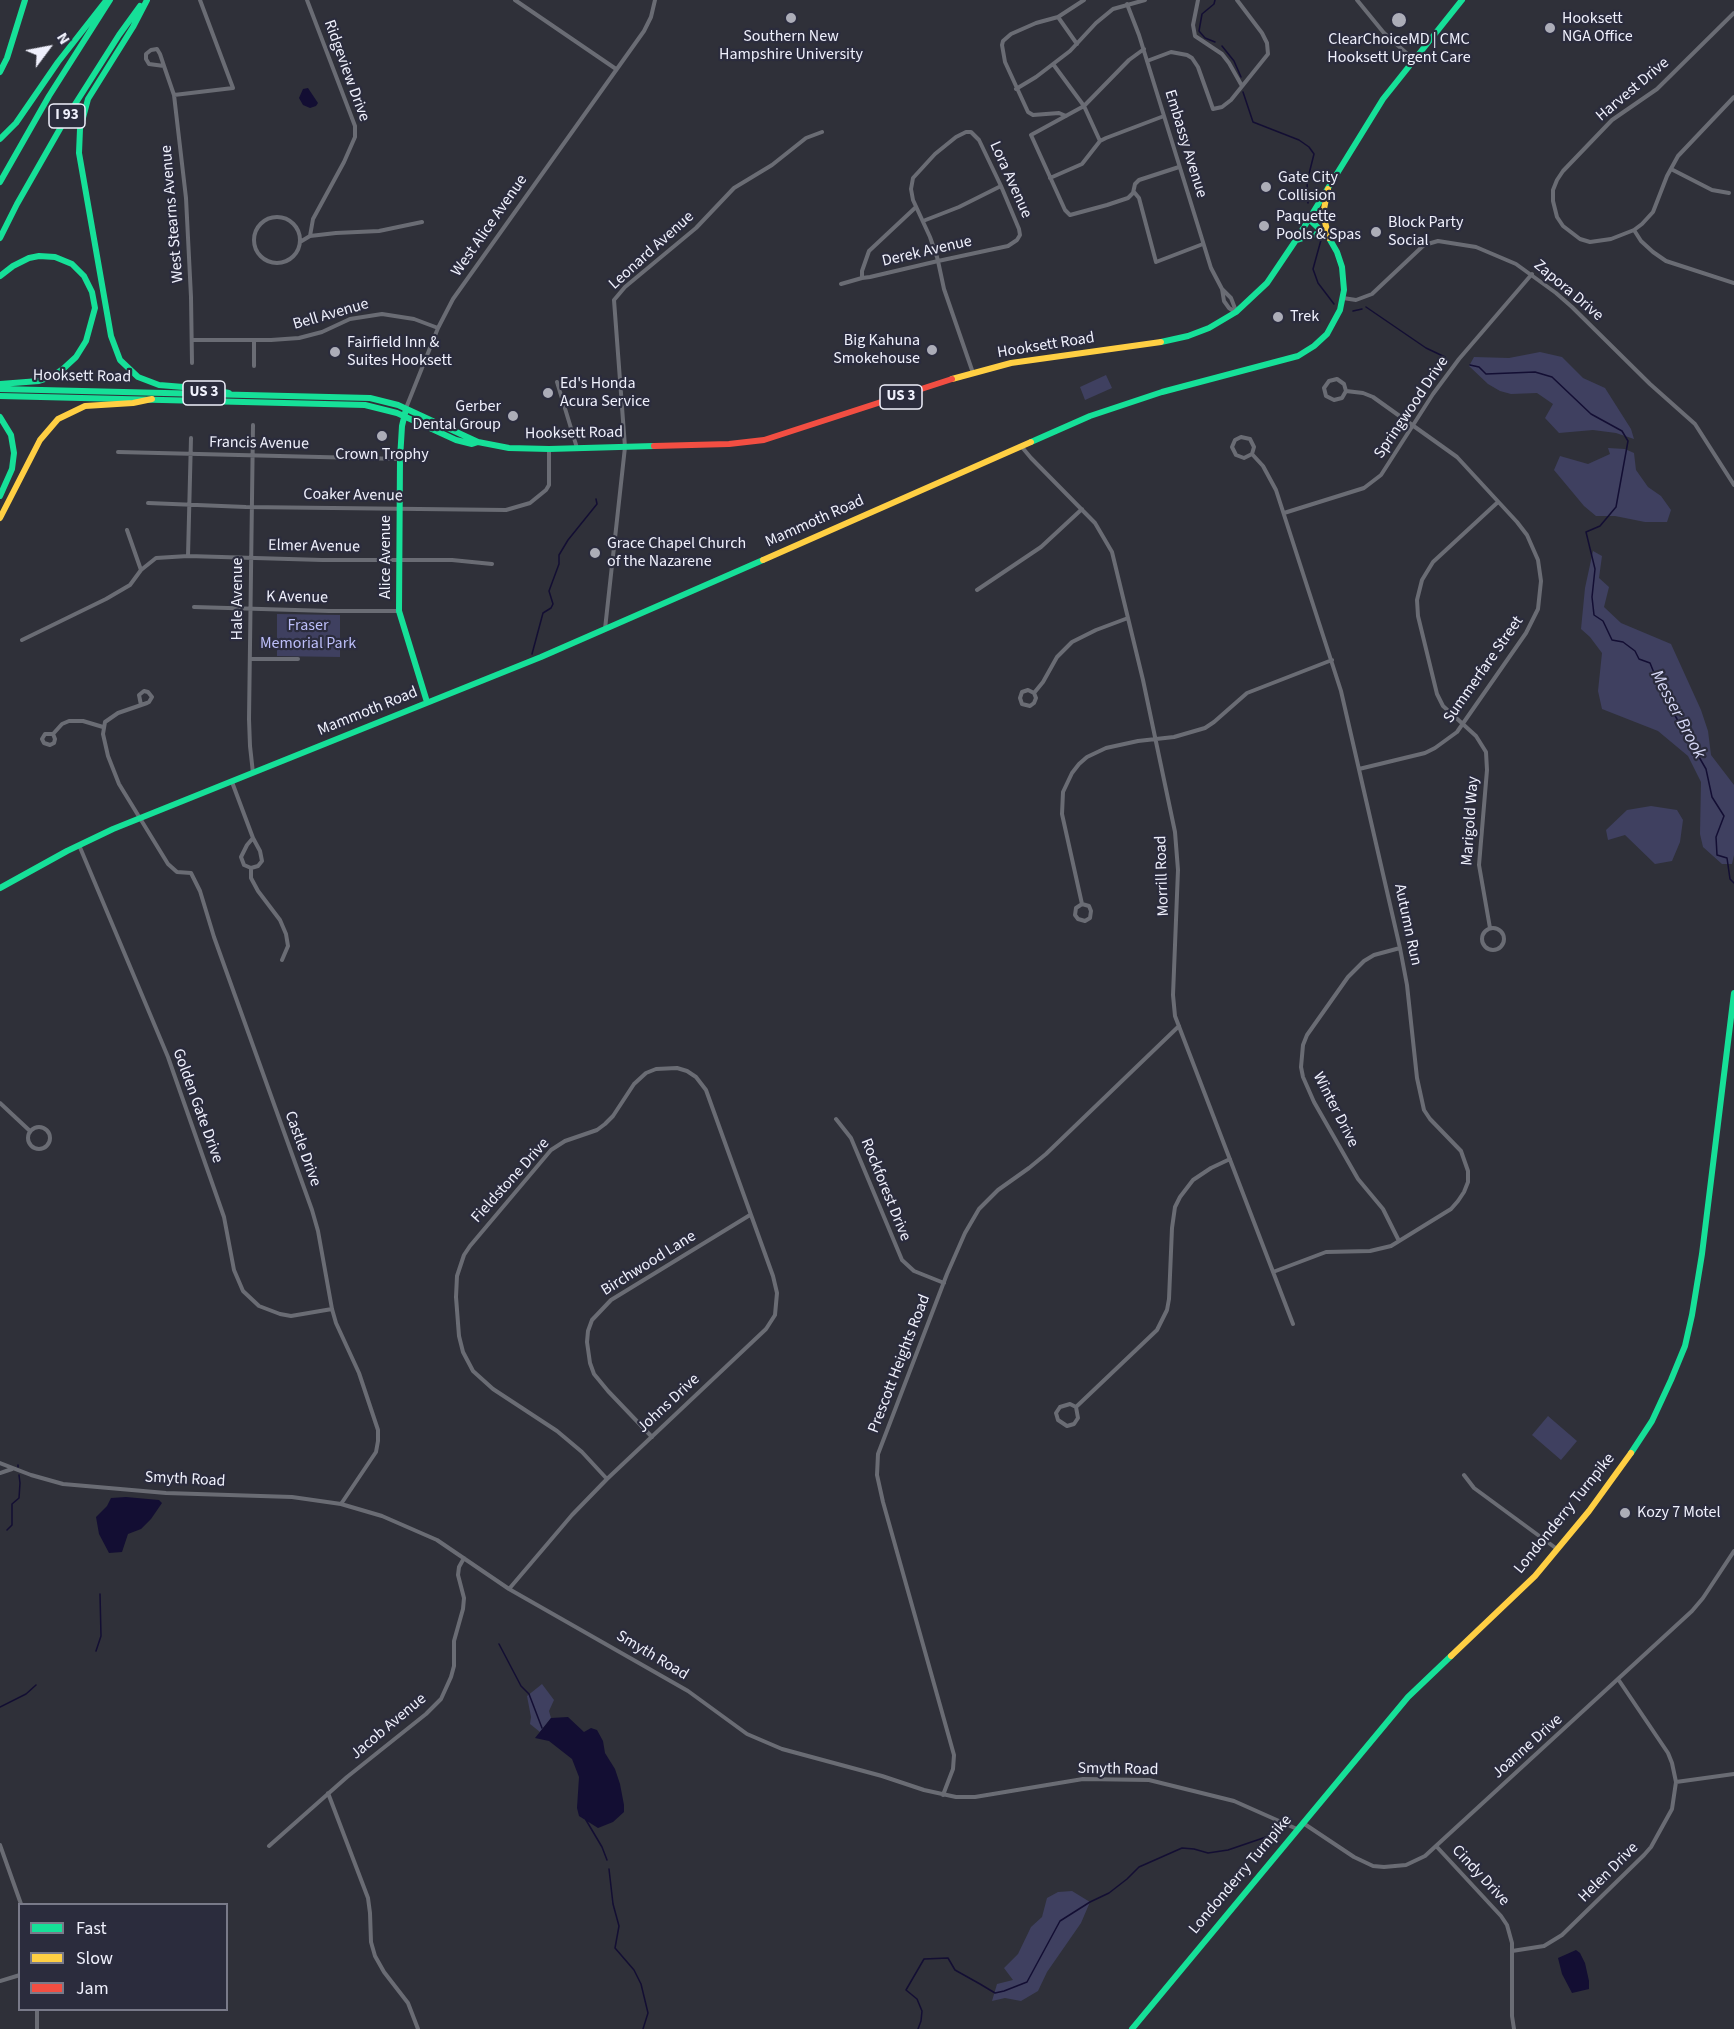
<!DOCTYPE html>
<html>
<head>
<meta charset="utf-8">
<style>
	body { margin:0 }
	#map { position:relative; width:1734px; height:2029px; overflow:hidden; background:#2f3039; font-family:"Source Sans 3",sans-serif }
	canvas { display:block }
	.legend { position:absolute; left:18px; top:1903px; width:210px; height:108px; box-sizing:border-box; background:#2b2c3d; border:2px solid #797a89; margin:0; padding:8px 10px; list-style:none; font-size:18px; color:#eff0fc }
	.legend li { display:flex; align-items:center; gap:12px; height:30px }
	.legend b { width:30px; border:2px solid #797a89 }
	.north { position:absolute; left:18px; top:18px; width:60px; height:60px; -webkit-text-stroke:4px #2b2c3d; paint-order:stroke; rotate:58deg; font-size:16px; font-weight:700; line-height:24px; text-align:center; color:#eff0fc }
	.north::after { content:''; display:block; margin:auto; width:21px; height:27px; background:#eff0fc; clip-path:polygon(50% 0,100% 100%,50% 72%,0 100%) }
</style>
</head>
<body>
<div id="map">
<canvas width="1734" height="2029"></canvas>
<ul class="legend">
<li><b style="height:8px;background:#16e098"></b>Fast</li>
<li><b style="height:8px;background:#ffcf43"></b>Slow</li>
<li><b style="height:8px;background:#f24e42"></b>Jam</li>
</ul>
<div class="north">N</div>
</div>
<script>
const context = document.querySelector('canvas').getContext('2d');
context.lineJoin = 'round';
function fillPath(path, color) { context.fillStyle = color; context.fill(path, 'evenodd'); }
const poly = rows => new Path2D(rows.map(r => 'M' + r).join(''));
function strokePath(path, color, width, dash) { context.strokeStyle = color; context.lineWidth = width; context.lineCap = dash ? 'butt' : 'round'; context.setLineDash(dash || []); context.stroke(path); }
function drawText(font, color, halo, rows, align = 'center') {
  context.font = font + ' "Source Sans 3",sans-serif'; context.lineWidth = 4.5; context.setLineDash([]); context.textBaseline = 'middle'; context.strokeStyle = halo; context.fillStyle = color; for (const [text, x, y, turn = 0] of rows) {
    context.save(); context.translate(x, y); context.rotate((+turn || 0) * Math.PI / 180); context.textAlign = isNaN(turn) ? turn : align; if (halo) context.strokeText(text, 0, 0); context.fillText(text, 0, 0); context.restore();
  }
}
fillPath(poly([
	[1540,352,1562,357,1583,378,1605,388,1631,429,1634,439,1616,433,1593,430,1559,433,1545,418,1553,404,1537,393,1511,394,1500,391,1488,384,1469,366,1474,357,1509,358],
	[1106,375,1112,388,1085,400,1080,387],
	[1608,448,1625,449,1634,453,1636,470,1648,487,1661,496,1671,510,1667,522,1645,522,1615,516,1596,516,1584,506,1554,470,1560,456,1588,464,1610,454],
	[1593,551,1602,556,1599,578,1609,587,1604,607,1621,623,1671,644,1701,710,1708,731,1711,755,1734,785,1734,855,1732,864,1722,864,1703,847,1700,834,1701,782,1688,756,1658,731,1602,709,1598,691,1602,653,1590,637,1581,629,1585,588],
	[277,614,340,615,340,657,277,656],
	[1651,806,1677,810,1683,820,1680,842,1672,861,1655,864,1625,835,1608,840,1606,830,1627,810],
	[1548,1416,1577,1441,1561,1460,1532,1435],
	[542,1684,554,1700,549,1711,551,1718,540,1732,530,1724,531,1717,527,1696],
	[1072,1891,1090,1902,1081,1923,1047,1972,1038,1991,1021,2001,1005,1998,992,2001,997,1984,1013,1980,1004,1968,1018,1954,1031,1927,1042,1917,1047,1898,1058,1892]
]), '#3f4060');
fillPath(poly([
	[308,88,318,103,316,106,310,108,303,105,299,98,303,89],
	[126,1497,159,1500,162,1503,151,1519,141,1529,128,1534,122,1552,109,1553,99,1534,96,1517,107,1506,111,1498],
	[568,1717,584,1732,591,1728,597,1730,603,1741,605,1753,615,1769,620,1784,624,1805,624,1812,613,1822,598,1828,579,1816,577,1808,579,1777,572,1759,549,1741,535,1738,551,1718],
	[1576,1950,1580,1953,1585,1963,1589,1981,1589,1989,1572,1993,1562,1974,1558,1958]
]), '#130e33');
strokePath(poly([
	[1215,42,1205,38,1199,31,1202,14,1214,4,1215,0],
	[1222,46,1234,61,1241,77],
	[1243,92,1253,122,1299,140,1309,147,1314,154,1307,182,1308,203],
	[1321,240,1313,269,1318,283,1334,304],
	[1366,307,1426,348,1445,357],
	[1353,311,1362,309],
	[1470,365,1479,367,1486,374,1535,372,1552,377,1591,414,1622,431,1628,441,1616,507,1600,526,1586,532,1595,569,1592,597,1594,615,1603,621,1612,640,1623,642,1635,651,1639,659,1650,663,1663,695,1706,769,1712,797,1724,816,1716,837,1717,855,1727,858,1730,879,1734,883],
	[532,654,543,613,551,608,553,604,549,591,559,564,559,555,568,540,597,504,596,499],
	[18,1465,18,1467],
	[7,1530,12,1525,12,1504,19,1498,20,1483,19,1475],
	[499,1644,521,1686,529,1694,542,1728],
	[96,1651,101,1636,100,1594],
	[0,1707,26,1694,36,1685],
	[586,1820,602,1847,607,1860],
	[609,1869,613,1904,619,1926,615,1948,634,1970,641,1984,648,2013,643,2029],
	[918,2029,921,2021,922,2011,917,1999,906,1990,924,1959,948,1958,955,1970,980,1984,995,1993,1004,1991,1027,1982,1060,1921,1090,1902,1109,1893,1127,1879,1139,1867,1182,1848,1194,1849,1208,1853,1228,1850,1269,1836]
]), '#130e33', 1.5);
strokePath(poly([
	[515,0,616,69],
	[1198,0,1193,25,1195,36,1222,54,1229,63,1242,86],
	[1357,0,1384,33,1413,59],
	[1127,4,1139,35,1211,268,1222,289,1231,298,1236,311],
	[1734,13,1657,89,1612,120,1563,171,1557,180,1553,190,1553,201,1557,217,1563,226,1580,239,1590,242,1611,239,1634,230,1642,224,1653,212,1667,176,1678,156,1734,97],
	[1058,17,1077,44],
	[157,49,160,54,164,66,149,64,146,59,146,54,151,50,157,49],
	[1144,49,1129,60,1084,106,1031,135,1065,210,1070,215,1107,205,1128,198,1133,193,1135,184,1139,180,1179,167],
	[1147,61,1171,52,1187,55,1192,58,1198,67,1213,109,1222,107,1231,100,1268,54,1267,43,1262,33,1237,0],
	[1053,64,1084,106,1100,141],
	[164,66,174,95,186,198,191,297,192,363],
	[1016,89,1036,77,1070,51,1096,23,1113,9,1145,0],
	[174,95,233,88,200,0],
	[1066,116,1059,113,1033,115,1028,112,1005,62,1002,45,1003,41,1011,34,1036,23,1058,17,1084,0],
	[1671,169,1712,190,1729,193],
	[1050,178,1082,164,1100,141,1106,138,1164,116],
	[1134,192,1139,198,1156,262,1203,244],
	'254 240a23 23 0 1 1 46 0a23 23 0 1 1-46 0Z',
	[923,221,959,207,1001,186],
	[1634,230,1641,241,1653,252,1666,261,1734,283],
	[310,236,336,233,379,231,422,222],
	[300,242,310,236,313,219,344,162,355,137,355,126,307,0],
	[862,278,862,271,869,251,916,207],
	[841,284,862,278,870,277,938,261,1008,246,1017,240,1020,235,1019,229,1001,186,979,140,971,132,966,132,956,137,935,154,913,178,911,189,913,200,930,237,937,257,938,261,944,289,973,373],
	[1222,289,1224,301,1229,308,1235,312],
	[1343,298,1356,300,1372,294,1424,245,1438,241,1476,247,1516,264,1556,293,1572,307,1650,384,1695,424,1734,485],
	[192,340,271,340,299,338,322,332,350,319,382,314,414,319,438,328],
	[254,366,254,340],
	[557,382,577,448],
	[1346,391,1344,384,1337,379,1329,381,1324,388,1326,396,1334,400,1342,398,1346,391,1363,393,1373,397,1457,457,1517,522,1527,535,1538,560,1541,581,1538,609,1526,633,1457,732,1435,748,1425,753,1359,769],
	[406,408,438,328,453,299,644,31,651,17,655,0],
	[253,425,249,719,250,746,253,773],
	[1021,446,1031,458,1095,523,1112,552,1143,680,1175,832,1178,870,1173,995,1175,1016,1293,1324],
	[118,452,400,459],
	[1252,454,1254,447,1250,439,1241,437,1235,440,1232,447,1236,455,1244,458,1252,454,1263,466,1276,490,1341,691,1400,948,1407,985,1417,1078,1424,1110,1430,1119,1461,1151,1468,1171,1468,1182,1464,1192,1458,1201,1451,1209,1391,1246,1370,1251,1326,1252,1273,1272],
	[148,503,246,507,506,510,530,503,546,490,549,485,549,449],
	[1284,513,1364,488,1381,475,1433,394,1459,359,1532,274],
	[127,530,141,570],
	[188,556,191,438],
	[977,590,1041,547,1082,509],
	[194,607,329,611,399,611],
	[605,629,625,447,614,300,625,287,696,228,734,188,772,165,806,138,822,132],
	[22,640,106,599,130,585,141,570,156,558,188,556,322,560,452,560,492,564],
	[250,659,298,659],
	[1034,693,1028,690,1022,692,1020,698,1022,704,1030,706,1034,703,1036,698,1034,693,1043,682,1057,657,1072,642,1096,630,1128,618],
	[141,705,139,695,144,691,148,692,152,697,149,702,147,703,118,713,105,722,103,734,108,756,119,784,168,864,177,872,191,873,200,891,214,937,312,1210,318,1231,332,1309,336,1323,359,1373,378,1430,378,1441,376,1452,341,1504],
	[53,734,55,739,54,743,50,745,44,743,42,739,45,734,53,734,62,724,69,721,83,721,103,727],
	[232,782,253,838],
	[253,838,260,851,262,861,258,866,251,868,244,865,241,857,247,845,253,838],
	[79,845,168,1057,224,1217,234,1270,243,1291,259,1306,280,1314,291,1316,332,1309],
	[251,868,251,878,258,891,280,920,286,934,288,946,282,960,288,946],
	[1082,904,1089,906,1091,911,1090,918,1085,921,1078,919,1075,915,1076,908,1082,904,1062,814,1063,792,1072,773,1079,764,1087,757,1106,748,1138,741,1174,737,1205,728,1214,722,1247,693,1332,660],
	'1482 939a11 11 0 1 1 22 0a11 11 0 1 1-22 0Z',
	[1490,928,1479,865,1487,770,1486,752,1476,736,1443,706,1437,694,1418,616,1417,600,1422,580,1433,562,1498,502],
	[0,1103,30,1131],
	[836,1119,851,1138,902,1260,914,1271,944,1283],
	'28 1138a11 11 0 1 1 22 0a11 11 0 1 1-22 0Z',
	[1399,1241,1383,1209,1358,1179,1314,1102,1303,1077,1301,1067,1303,1045,1307,1035,1348,977,1364,961,1374,955,1400,948],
	[1076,1407,1078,1418,1074,1424,1067,1426,1058,1420,1056,1413,1060,1407,1070,1404,1076,1407,1157,1330,1167,1310,1169,1299,1172,1228,1175,1207,1180,1197,1193,1180,1211,1168,1230,1159],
	[652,1437,608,1391,594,1374,590,1363,587,1342,588,1331,592,1320,611,1300,750,1215],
	[0,1463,31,1475,63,1484,166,1493,292,1497,341,1504,382,1516,437,1540,509,1589,688,1691,747,1734,782,1749,882,1776,924,1790,956,1797,975,1797,1083,1779,1149,1780,1234,1801,1297,1829],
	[0,1473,12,1469],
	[1464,1475,1474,1488,1557,1549],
	[509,1589,572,1515,607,1479,766,1329,775,1315,777,1293,773,1276,706,1090,696,1077,687,1071,677,1068,656,1069,646,1073,634,1084,613,1116,605,1124,597,1130,565,1141,551,1150,470,1246,464,1255,457,1276,456,1297,459,1336,463,1352,473,1371,493,1389,557,1431,582,1452,607,1479],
	[1676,1782,1734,1774],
	[328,1793,368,1898,370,1913,371,1942,375,1956,384,1972,408,2003,418,2029],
	[943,1795,953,1769,954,1755,883,1502,877,1475,878,1454,947,1274,965,1233,979,1209,998,1190,1029,1168,1046,1154,1179,1026],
	[1303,1823,1354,1857,1373,1866,1384,1867,1406,1865,1425,1856,1692,1611,1703,1598,1734,1551],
	[0,1845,21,1904],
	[269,1846,347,1777,426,1714,441,1699,451,1677,454,1666,454,1641,463,1609,464,1598,458,1575,459,1567,464,1558],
	[1437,1847,1501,1916,1507,1925,1512,1943,1512,2016,1514,2029],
	[1512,1951,1544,1946,1562,1935,1644,1855,1651,1847,1672,1809,1676,1782,1672,1763,1668,1753,1618,1679],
	[0,1981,20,1975],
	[37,2029,37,2010]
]), '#6a6c74', 4);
strokePath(poly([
	[147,0,133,27,88,99,80,129,79,153,111,336,120,360,138,377,159,385,208,389,229,393],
	[0,72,7,58,25,0],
	[0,139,16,123,58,62,105,2],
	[0,182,49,96,110,0],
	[0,238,17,204,65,120,119,35,140,6],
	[1297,240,1316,234,1329,238],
	[0,276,13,266,29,258,39,256,55,257,72,264,84,276,92,292,95,308,86,341,76,357,63,369,51,377,39,381,0,384],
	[1161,342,1188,336,1209,328,1236,312,1267,283,1296,240,1383,99,1462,0],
	[0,389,370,398,398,405,478,442],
	[0,396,365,405,397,413,456,440,472,444,478,442,509,448,549,449,654,446],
	[406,409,402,426,400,459,399,611,427,702],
	[0,417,11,435,14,453,12,469,0,496],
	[1031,442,1090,416,1162,392,1298,356,1314,346,1327,334,1340,310,1344,290,1342,267,1337,252,1329,238,1309,219],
	[0,888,67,851,113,829,541,657,763,560],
	[1631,1453,1652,1421,1671,1380,1685,1346,1692,1315,1702,1254,1734,993],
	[1132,2029,1408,1697,1451,1656]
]), '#16e098', 6);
strokePath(poly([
	[1328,189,1323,214,1329,238],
	[952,379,1011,363,1161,342],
	[0,518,40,440,58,419,85,406,133,403,152,399],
	[763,560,1031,442],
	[1451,1656,1535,1576,1589,1511,1631,1453]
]), '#ffcf43', 6);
strokePath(poly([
	[654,446,729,444,764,440,952,379]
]), '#f24e42', 6);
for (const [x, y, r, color] of [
	[791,18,6,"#acadb8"],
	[1399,20,8,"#acadb8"],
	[1550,28,6,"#acadb8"],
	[1266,187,6,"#acadb8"],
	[1264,226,6,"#acadb8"],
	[1376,232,6,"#acadb8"],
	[1278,317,6,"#acadb8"],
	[932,350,6,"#acadb8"],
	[335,352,6,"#acadb8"],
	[548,393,6,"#acadb8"],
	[513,416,6,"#acadb8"],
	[382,436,6,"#acadb8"],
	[595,553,6,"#acadb8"],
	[1625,1513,6,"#acadb8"]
]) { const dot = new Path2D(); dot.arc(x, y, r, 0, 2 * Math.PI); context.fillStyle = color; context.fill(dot); strokePath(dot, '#2b2c3d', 2); }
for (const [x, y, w] of [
	[67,116,36],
	[204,393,42],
	[901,397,42]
]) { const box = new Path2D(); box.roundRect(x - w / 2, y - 12, w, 24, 4.5); context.fillStyle = '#2b2c3d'; context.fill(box); strokePath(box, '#eff0fc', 1.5); }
drawText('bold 15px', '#eff0fc', null, [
	["I 93",67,116],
	["US 3",204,393],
	["US 3",901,397]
]);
drawText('16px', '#eff0fc', '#2b2c3d', [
	["Hooksett",1562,19],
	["NGA Office",1562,37],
	["Southern New",791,37,"center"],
	["Hampshire University",791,55,"center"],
	["ClearChoiceMD | CMC",1399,40,"center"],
	["Hooksett Urgent Care",1399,58,"center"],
	["Gate City",1278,178],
	["Collision",1278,196],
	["Paquette",1276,217],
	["Pools & Spas",1276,235],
	["Block Party",1388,223],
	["Social",1388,241],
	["Trek",1290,317],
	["Big Kahuna",920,341,"right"],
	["Smokehouse",920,359,"right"],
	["Fairfield Inn &",347,343],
	["Suites Hooksett",347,361],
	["Ed's Honda",560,384],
	["Acura Service",560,402],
	["Gerber",501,407,"right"],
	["Dental Group",501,425,"right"],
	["Crown Trophy",382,455,"center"],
	["Grace Chapel Church",607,544],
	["of the Nazarene",607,562],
	["Kozy 7 Motel",1637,1513]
], 'left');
drawText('16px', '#eff0fc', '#2b2c3d', [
	["Ridgeview Drive",346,71,70],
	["Harvest Drive",1633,90,-40],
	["Embassy Avenue",1185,144,73],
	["Lora Avenue",1010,180,66],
	["West Stearns Avenue",173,214,-95],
	["West Alice Avenue",490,226,-55],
	["Leonard Avenue",652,251,-42],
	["Derek Avenue",927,252,-13],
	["Zapora Drive",1568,291,40],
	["Bell Avenue",331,315,-16],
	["Hooksett Road",1046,346,-9],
	["Hooksett Road",82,377,1],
	["Springwood Drive",1412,408,-56],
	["Hooksett Road",574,434,-1],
	["Francis Avenue",259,444,1],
	["Coaker Avenue",353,496,1],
	["Mammoth Road",815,522,-24],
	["Elmer Avenue",314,547,1],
	["Alice Avenue",386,557,-90],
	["K Avenue",297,598,1],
	["Hale Avenue",238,599,-90],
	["Summerfare Street",1484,670,-55],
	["Mammoth Road",368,712,-22],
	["Marigold Way",1471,821,-86],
	["Morrill Road",1163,876,-92],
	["Autumn Run",1407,925,78],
	["Golden Gate Drive",197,1106,70],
	["Winter Drive",1335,1110,63],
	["Castle Drive",302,1149,70],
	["Fieldstone Drive",511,1181,-48],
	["Rockforest Drive",885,1190,68],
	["Birchwood Lane",649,1264,-32],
	["Prescott Heights Road",900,1364,-69],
	["Johns Drive",669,1404,-43],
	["Smyth Road",185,1480,3],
	["Londonderry Turnpike",1565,1514,-51],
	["Smyth Road",652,1656,31],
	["Jacob Avenue",389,1727,-40],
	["Joanne Drive",1528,1747,-42],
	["Smyth Road",1118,1770,1],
	["Helen Drive",1609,1873,-45],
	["Londonderry Turnpike",1241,1875,-50],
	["Cindy Drive",1480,1876,47]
]);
drawText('16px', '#bcbef9', '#2b2c3d', [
	["Fraser",308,626],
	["Memorial Park",308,644]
]);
drawText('italic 18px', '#d5d7f5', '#2b2c3d', [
	["Messer Brook",1677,715,62]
]);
</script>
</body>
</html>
